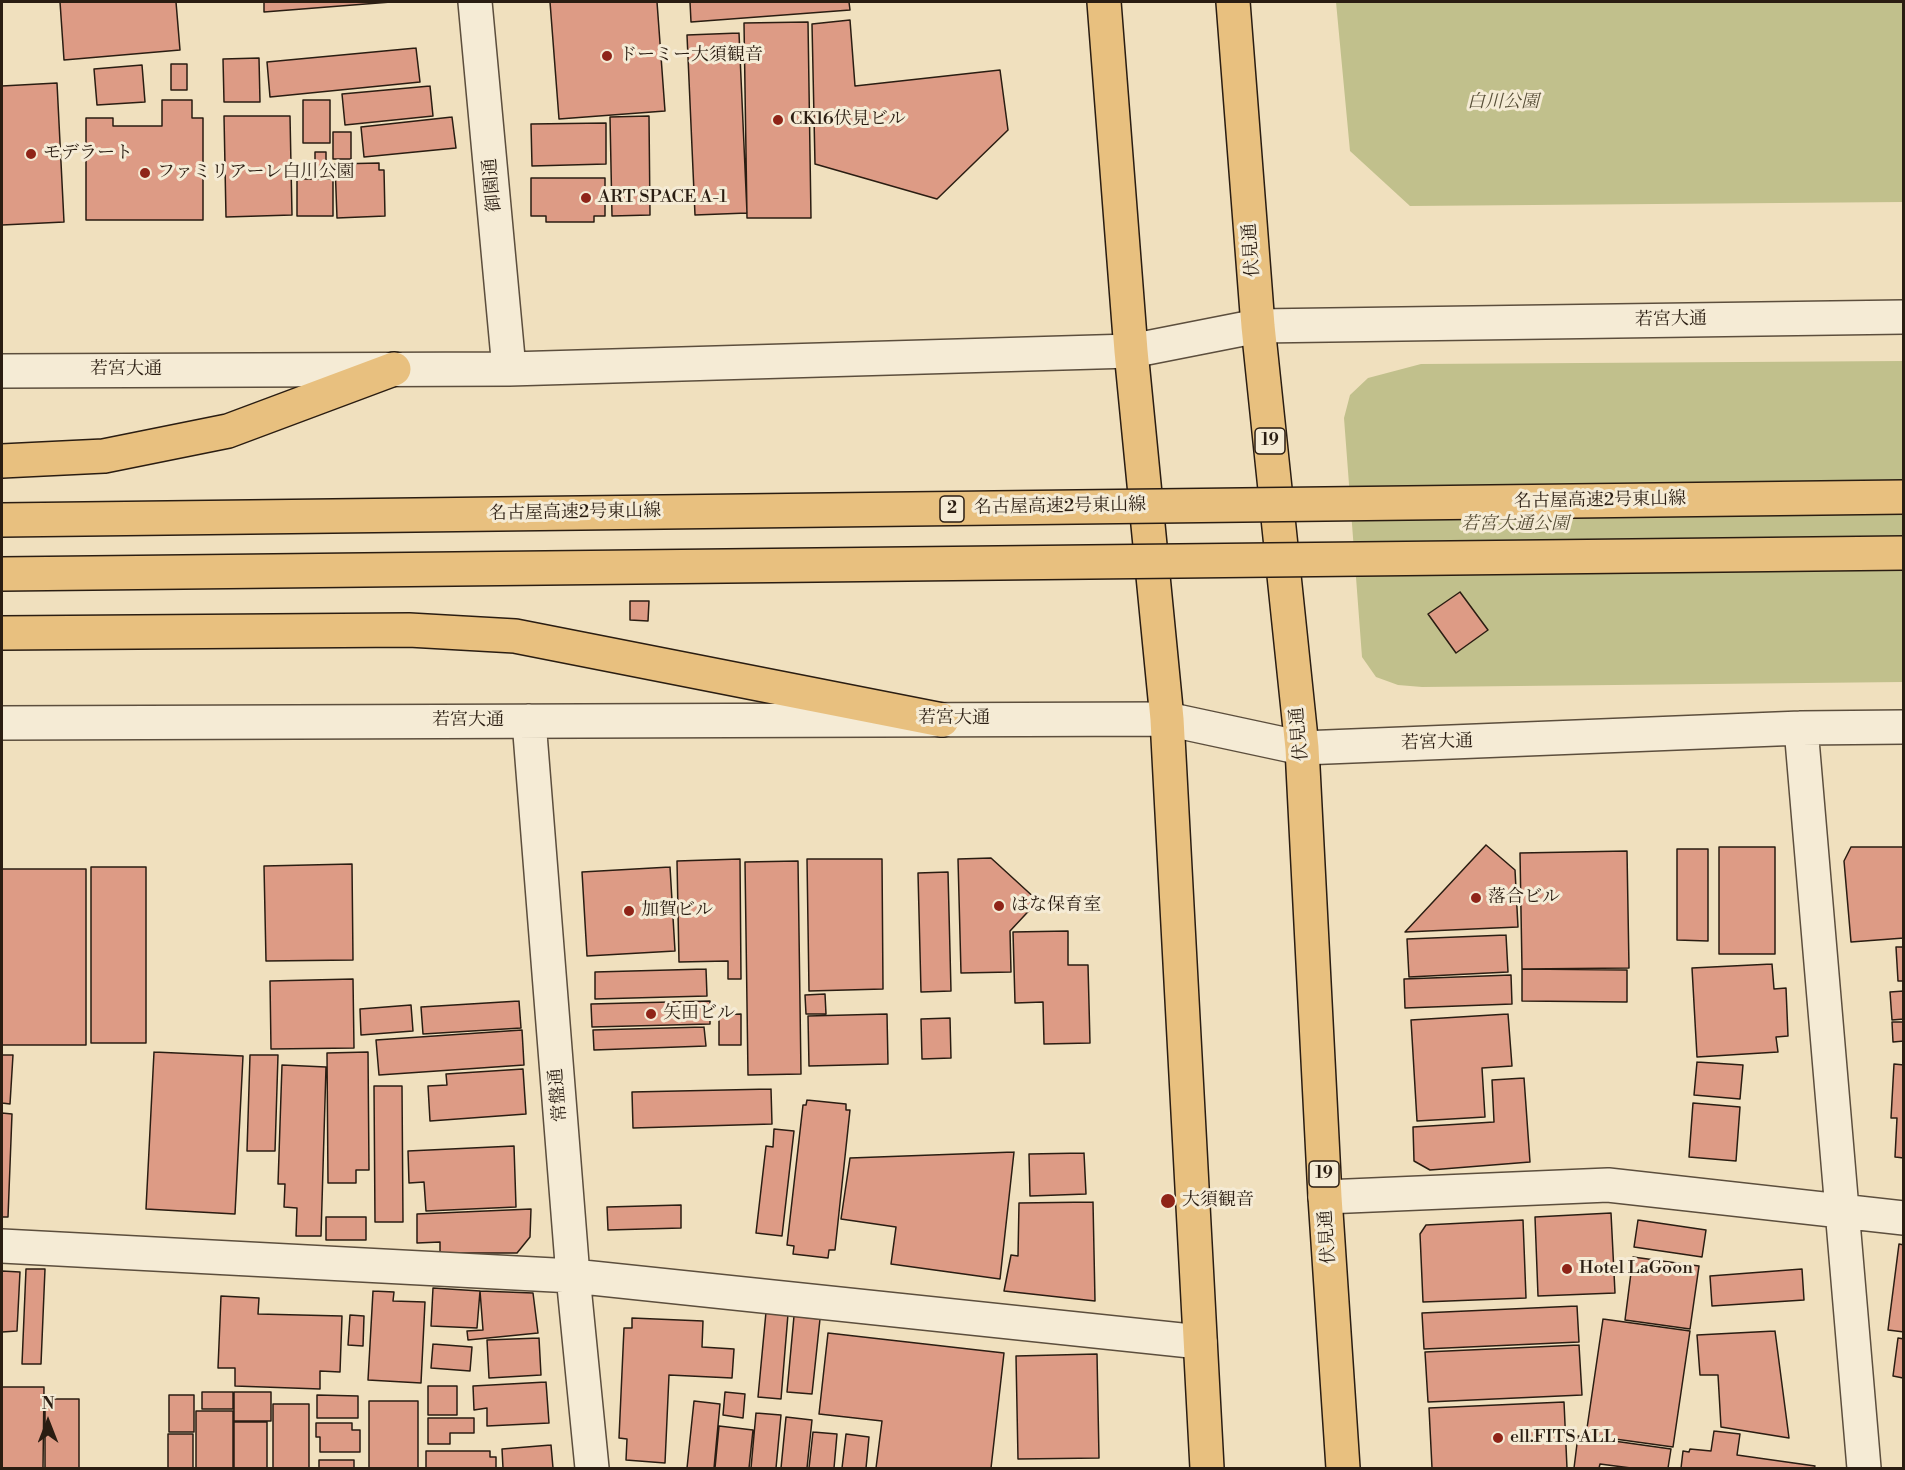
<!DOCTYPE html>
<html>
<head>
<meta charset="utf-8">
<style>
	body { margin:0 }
	#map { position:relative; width:1905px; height:1470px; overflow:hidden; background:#f0e0be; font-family:"Libre Bodoni",serif }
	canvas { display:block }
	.frame { position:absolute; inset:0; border:3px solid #2a1d12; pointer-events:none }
	.north { position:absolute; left:18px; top:1392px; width:60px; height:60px; -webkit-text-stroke:4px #f5ebd5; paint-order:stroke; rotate:0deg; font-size:16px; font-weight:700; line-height:24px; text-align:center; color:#2a1d12 }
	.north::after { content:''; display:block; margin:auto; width:21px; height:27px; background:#2a1d12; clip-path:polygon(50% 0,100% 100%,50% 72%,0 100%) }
</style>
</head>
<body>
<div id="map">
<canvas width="1905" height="1470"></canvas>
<div class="frame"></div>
<div class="north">N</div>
</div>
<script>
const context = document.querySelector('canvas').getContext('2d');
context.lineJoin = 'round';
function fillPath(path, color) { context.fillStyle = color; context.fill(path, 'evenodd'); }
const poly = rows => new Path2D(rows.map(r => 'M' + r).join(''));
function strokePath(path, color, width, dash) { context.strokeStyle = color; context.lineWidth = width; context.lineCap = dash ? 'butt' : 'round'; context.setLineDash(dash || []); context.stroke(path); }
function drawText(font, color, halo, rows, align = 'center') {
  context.font = font + ' "Libre Bodoni","Noto Serif JP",serif'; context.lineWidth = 6; context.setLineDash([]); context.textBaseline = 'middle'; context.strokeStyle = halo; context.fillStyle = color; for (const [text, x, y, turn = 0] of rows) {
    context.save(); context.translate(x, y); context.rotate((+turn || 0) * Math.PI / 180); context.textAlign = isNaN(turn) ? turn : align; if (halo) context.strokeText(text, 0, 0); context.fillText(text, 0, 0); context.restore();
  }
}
fillPath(poly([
	[1336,2,1903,2,1903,202,1410,206,1350,151],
	[1903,361,1903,682,1422,687,1398,685,1376,677,1362,657,1344,418,1350,395,1368,378,1421,364]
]), '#c1c08c');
const building = poly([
	[60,2,176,2,180,50,64,60,60,2],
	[264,2,391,2,264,12,264,2],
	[550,2,657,2,665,111,559,119,550,2],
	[690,2,849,2,850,10,691,22,690,2],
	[850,20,855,86,1000,70,1008,130,937,199,815,164,812,24,850,20],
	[808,22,811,218,747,218,744,23,808,22],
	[739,33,747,213,695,215,687,35,739,33],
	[416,48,420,82,270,97,267,62,416,48],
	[259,58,260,102,224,102,223,59,259,58],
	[171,64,187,64,187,90,171,90,171,64],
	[142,65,145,102,97,105,94,69,142,65],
	[57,83,64,222,2,225,2,86,57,83],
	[430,86,433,116,345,125,342,94,430,86],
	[162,100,192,100,192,118,203,118,203,220,86,220,86,118,113,118,113,126,162,126,162,100],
	[303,100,330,100,330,143,303,143,303,100],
	[224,116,290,116,292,215,226,217,224,116],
	[649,116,650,215,612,216,610,117,649,116],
	[452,117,456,148,364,157,361,127,452,117],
	[606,123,606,164,532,166,531,124,606,123],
	[333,132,351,132,351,159,333,159,333,132],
	[315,152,326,152,326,173,315,173,315,152],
	[379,163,379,170,384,170,385,216,337,218,335,164,379,163],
	[531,178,605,178,605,216,594,216,594,222,546,222,546,216,531,216,531,178],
	[297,179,333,179,333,216,297,216,297,179],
	[1460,592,1488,630,1456,653,1428,614,1460,592],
	[630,601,649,601,648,621,630,620,630,601],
	[1486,845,1515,870,1518,927,1405,932,1486,845],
	[1719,847,1775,847,1775,954,1719,954,1719,847],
	[1851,847,1904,847,1904,938,1851,942,1844,861,1851,847],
	[1677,849,1708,849,1708,941,1677,940,1677,849],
	[1627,851,1629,968,1522,969,1520,853,1627,851],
	[991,858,1038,901,1010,931,1011,972,961,973,958,859,991,858],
	[740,859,741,979,728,979,728,961,679,962,677,861,740,859],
	[807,859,882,859,883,989,809,991,807,859],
	[798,861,801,1074,748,1075,745,862,798,861],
	[352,864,353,960,266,961,264,866,352,864],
	[91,867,146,867,146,1043,91,1043,91,867],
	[670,867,675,951,587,956,582,872,670,867],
	[2,869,86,869,86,1045,2,1045,2,869],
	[948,872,951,991,921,992,918,873,948,872],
	[1068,931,1068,965,1088,965,1090,1043,1044,1044,1043,1002,1015,1003,1013,932,1068,931],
	[1506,935,1508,972,1409,977,1407,939,1506,935],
	[1896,947,1904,947,1904,981,1898,981,1896,947],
	[1772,964,1774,989,1786,988,1788,1036,1776,1037,1778,1052,1697,1057,1692,968,1772,964],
	[706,969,707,996,595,999,595,972,706,969],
	[1522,969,1627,970,1627,1002,1522,1001,1522,969],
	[1511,975,1512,1004,1405,1008,1404,979,1511,975],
	[353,979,354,1048,271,1049,270,981,353,979],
	[1904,991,1904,1019,1892,1020,1890,992,1904,991],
	[825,994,826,1014,806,1014,805,995,825,994],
	[519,1001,521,1028,423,1034,421,1007,519,1001],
	[710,1001,710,1024,592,1027,591,1004,710,1001],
	[411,1005,413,1031,361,1035,360,1009,411,1005],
	[741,1014,741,1045,719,1045,719,1015,741,1014],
	[887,1014,888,1064,809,1066,808,1016,887,1014],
	[1508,1014,1512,1066,1482,1068,1485,1117,1417,1121,1411,1020,1508,1014],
	[950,1018,951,1058,922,1059,921,1019,950,1018],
	[1892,1022,1904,1022,1904,1041,1893,1042,1892,1022],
	[704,1027,706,1046,594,1050,593,1030,704,1027],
	[522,1030,524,1065,379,1075,376,1040,522,1030],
	[154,1052,243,1056,235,1214,146,1209,154,1052],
	[368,1052,369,1170,356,1170,356,1183,328,1183,327,1053,368,1052],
	[2,1055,13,1055,10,1104,2,1103,2,1055],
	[250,1055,278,1055,275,1151,247,1151,250,1055],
	[1697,1062,1743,1065,1740,1099,1694,1095,1697,1062],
	[1894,1064,1904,1065,1904,1158,1895,1157,1897,1118,1891,1118,1894,1064],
	[282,1065,326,1067,321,1236,296,1236,297,1208,284,1207,285,1184,278,1184,282,1065],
	[523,1069,526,1114,430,1121,428,1086,447,1085,446,1074,523,1069],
	[1524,1078,1530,1162,1430,1170,1414,1161,1413,1127,1494,1122,1492,1080,1524,1078],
	[374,1086,402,1086,403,1222,375,1222,374,1086],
	[771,1089,772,1124,633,1128,632,1092,771,1089],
	[807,1100,846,1104,846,1110,850,1110,835,1250,829,1250,828,1258,793,1254,794,1246,787,1245,803,1105,806,1105,807,1100],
	[1693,1103,1740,1107,1736,1161,1689,1157,1693,1103],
	[2,1113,12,1114,8,1217,2,1217,2,1113],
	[774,1129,794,1131,782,1236,756,1233,766,1146,773,1147,774,1129],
	[514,1146,516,1207,426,1211,424,1182,409,1183,408,1151,514,1146],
	[1014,1152,1000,1279,891,1264,896,1227,841,1219,850,1158,1014,1152],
	[1084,1153,1086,1194,1030,1196,1029,1154,1084,1153],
	[1093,1202,1095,1301,1004,1291,1011,1255,1018,1256,1019,1203,1093,1202],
	[681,1205,681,1228,608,1230,607,1207,681,1205],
	[531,1209,530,1237,517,1253,440,1253,440,1242,417,1243,417,1214,531,1209],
	[1611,1213,1615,1293,1538,1296,1535,1217,1611,1213],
	[326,1217,366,1217,366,1240,326,1240,326,1217],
	[1523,1220,1526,1298,1423,1302,1420,1234,1426,1225,1523,1220],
	[1638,1220,1706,1230,1702,1257,1634,1247,1638,1220],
	[1899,1244,1904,1245,1904,1332,1888,1330,1899,1244],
	[1633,1257,1699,1266,1690,1329,1625,1320,1633,1257],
	[26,1269,45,1269,41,1364,22,1364,26,1269],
	[1802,1269,1804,1300,1712,1306,1710,1276,1802,1269],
	[2,1271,20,1272,17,1331,2,1332,2,1271],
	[433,1288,480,1291,477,1328,431,1326,433,1288],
	[373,1291,394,1292,393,1301,425,1302,421,1383,368,1380,373,1291],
	[480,1291,533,1293,538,1333,468,1340,467,1331,483,1330,480,1291],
	[221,1296,259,1298,258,1314,342,1316,340,1372,320,1371,320,1389,235,1386,235,1368,218,1368,221,1296],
	[1577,1306,1579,1342,1424,1349,1422,1313,1577,1306],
	[766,1312,788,1314,781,1399,758,1397,766,1312],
	[350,1315,364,1316,363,1346,348,1345,350,1315],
	[794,1316,820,1319,812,1394,787,1392,794,1316],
	[632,1318,703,1321,702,1347,734,1349,732,1378,669,1375,665,1463,626,1460,627,1439,619,1438,624,1328,632,1328,632,1318],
	[1603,1319,1690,1331,1673,1447,1586,1435,1603,1319],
	[1775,1331,1789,1438,1721,1427,1718,1375,1700,1375,1697,1335,1775,1331],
	[828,1333,1004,1353,991,1468,876,1468,882,1421,819,1414,828,1333],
	[539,1338,541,1375,489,1378,487,1340,539,1338],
	[1898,1338,1904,1339,1904,1386,1903,1378,1893,1376,1898,1338],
	[433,1344,472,1347,470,1371,431,1368,433,1344],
	[1579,1345,1582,1395,1428,1402,1425,1352,1579,1345],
	[1097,1354,1099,1458,1018,1459,1016,1356,1097,1354],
	[546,1382,549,1423,487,1426,487,1408,474,1410,473,1386,546,1382],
	[428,1386,457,1386,457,1415,428,1415,428,1386],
	[2,1387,44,1387,43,1468,2,1468,2,1387],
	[202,1392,233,1392,233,1409,202,1409,202,1392],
	[234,1392,271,1392,271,1421,234,1421,234,1392],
	[725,1392,745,1394,743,1418,723,1415,725,1392],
	[169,1395,194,1395,194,1432,169,1432,169,1395],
	[317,1395,358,1396,358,1418,317,1418,317,1395],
	[45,1399,79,1399,79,1468,45,1468,45,1399],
	[369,1401,418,1401,418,1468,369,1468,369,1401],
	[694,1401,720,1404,714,1468,687,1468,694,1401],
	[1564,1402,1567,1468,1432,1468,1429,1408,1564,1402],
	[273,1404,309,1404,309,1468,273,1468,273,1404],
	[196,1411,233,1411,233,1468,196,1468,196,1411],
	[756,1413,781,1415,776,1468,751,1468,756,1413],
	[786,1417,812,1420,807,1468,781,1468,786,1417],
	[428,1418,474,1418,474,1433,450,1433,450,1444,428,1444,428,1418],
	[234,1422,267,1422,267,1468,234,1468,234,1422],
	[316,1423,352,1423,352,1430,360,1430,360,1452,320,1452,320,1437,316,1437,316,1423],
	[719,1426,753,1430,749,1468,715,1468,719,1426],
	[1714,1431,1740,1434,1737,1455,1815,1466,1814,1468,1681,1468,1683,1451,1689,1452,1690,1449,1711,1451,1714,1431],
	[813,1432,837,1434,834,1468,809,1468,813,1432],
	[168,1434,193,1434,193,1468,168,1468,168,1434],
	[846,1434,869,1437,866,1468,842,1468,846,1434],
	[1578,1436,1671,1449,1668,1468,1631,1468,1600,1464,1599,1468,1574,1468,1578,1436],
	[551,1445,553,1468,503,1468,502,1449,551,1445],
	[426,1451,490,1451,490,1457,496,1457,496,1468,426,1468,426,1451],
	[319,1460,354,1460,354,1468,319,1468,319,1460]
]);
fillPath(building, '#dd9b85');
strokePath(building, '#2a1d12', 1.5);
const minor = poly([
	[475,2,509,369],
	[2,371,509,369,1131,351,1258,326,1904,317],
	[529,721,573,1276,592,1468],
	[2,723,1167,719,1302,748,1801,728,1904,727],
	[1801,728,1864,1468],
	[1325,1197,1608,1185,1904,1218],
	[2,1246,573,1276,1200,1342]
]);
const highway = poly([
	[1104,2,1131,351,1167,719,1207,1468],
	[1233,2,1258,326,1302,748,1325,1197,1343,1468],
	[2,461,104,456,228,431,394,369],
	[2,633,409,630,515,636,942,720]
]);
strokePath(minor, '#5c4e3d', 36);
strokePath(highway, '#2a1d12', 36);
strokePath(minor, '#f5ebd5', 33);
strokePath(highway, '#e8c07f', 33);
const highwayBridge = poly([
	[2,520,1904,497],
	[2,574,1904,553]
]);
strokePath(highwayBridge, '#2a1d12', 36, []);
strokePath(highwayBridge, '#e8c07f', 33);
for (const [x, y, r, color] of [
	[607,56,6,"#8f2418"],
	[778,120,6,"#8f2418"],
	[31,154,6,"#8f2418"],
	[145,173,6,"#8f2418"],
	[586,198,6,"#8f2418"],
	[1476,898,6,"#8f2418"],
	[999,906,6,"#8f2418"],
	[629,911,6,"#8f2418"],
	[651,1014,6,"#8f2418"],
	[1168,1201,8,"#8f2418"],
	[1567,1269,6,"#8f2418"],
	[1498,1438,6,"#8f2418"]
]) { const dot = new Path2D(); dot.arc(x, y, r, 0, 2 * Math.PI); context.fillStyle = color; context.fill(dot); strokePath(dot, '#f5ebd5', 2); }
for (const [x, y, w] of [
	[1270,441,30],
	[952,509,24],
	[1324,1174,30]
]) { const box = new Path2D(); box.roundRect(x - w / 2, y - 13, w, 26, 4.5); context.fillStyle = '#f5ebd5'; context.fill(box); strokePath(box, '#2a1d12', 1.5); }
drawText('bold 16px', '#2a1d12', null, [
	["19",1270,441],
	["2",952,509],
	["19",1324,1174]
]);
drawText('18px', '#2a1d12', '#f5ebd5', [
	["ドーミー大須観音",619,56],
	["CK16伏見ビル",790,120],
	["モデラート",43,154],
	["ファミリアーレ白川公園",157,173],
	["ART SPACE A-1",598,198],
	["落合ビル",1488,898],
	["はな保育室",1011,906],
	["加賀ビル",641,911],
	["矢田ビル",663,1014],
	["大須観音",1182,1201],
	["Hotel LaGoon",1579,1269],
	["ell.FITS ALL",1510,1438]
], 'left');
drawText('italic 18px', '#574e37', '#f5ebd5', [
	["白川公園",1503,103],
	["若宮大通公園",1515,525]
]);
drawText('18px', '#2a1d12', '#f5ebd5', [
	["御園通",493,185,-95],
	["伏見通",1252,250,-94],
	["若宮大通",1671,320,-1],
	["若宮大通",126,370],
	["名古屋高速2号東山線",1600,501,-1],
	["名古屋高速2号東山線",1060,507,-1],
	["名古屋高速2号東山線",575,513,-1],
	["若宮大通",954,719],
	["若宮大通",468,721],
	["伏見通",1300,734,-95],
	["若宮大通",1437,743,-2],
	["常盤通",559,1095,-95],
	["伏見通",1328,1237,-94]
]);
</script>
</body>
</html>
